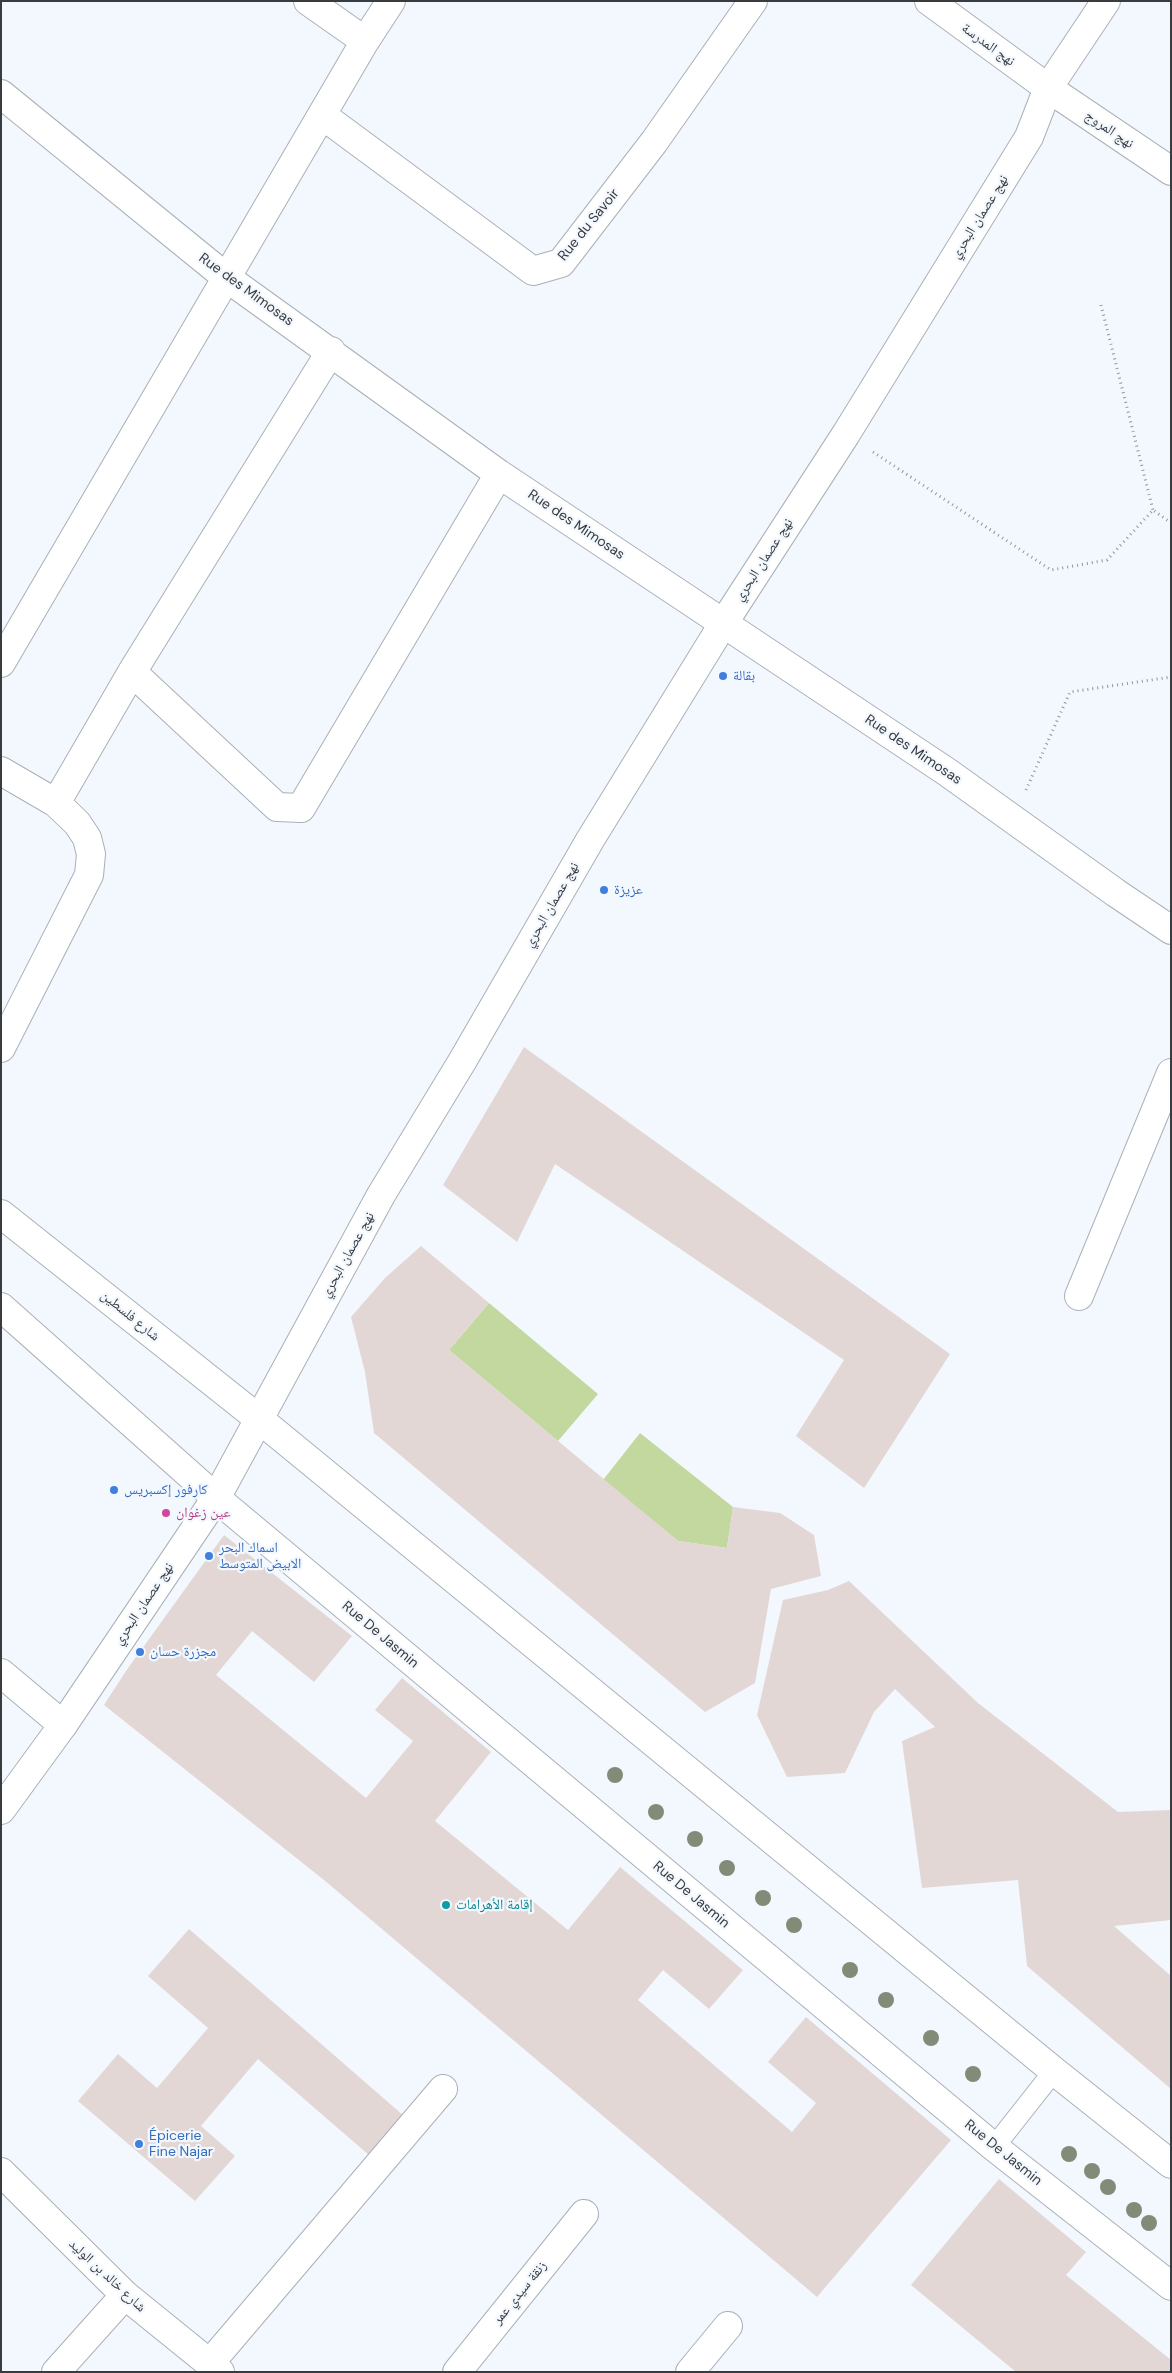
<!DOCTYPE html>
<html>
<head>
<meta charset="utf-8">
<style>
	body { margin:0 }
	#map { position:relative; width:1172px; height:2373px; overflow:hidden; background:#f2f8fe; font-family:"DM Sans",sans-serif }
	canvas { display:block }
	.frame { position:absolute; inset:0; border:2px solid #393c3f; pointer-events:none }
</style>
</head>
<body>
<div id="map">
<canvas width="1172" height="2373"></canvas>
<div class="frame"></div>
</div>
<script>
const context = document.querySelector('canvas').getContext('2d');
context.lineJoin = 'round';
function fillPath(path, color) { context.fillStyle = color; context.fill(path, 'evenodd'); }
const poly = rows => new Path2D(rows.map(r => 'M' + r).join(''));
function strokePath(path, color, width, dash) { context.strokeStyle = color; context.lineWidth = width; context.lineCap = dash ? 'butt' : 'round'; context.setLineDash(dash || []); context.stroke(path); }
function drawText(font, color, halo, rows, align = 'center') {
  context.font = font + ' "DM Sans","Noto Naskh Arabic",sans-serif'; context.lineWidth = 4.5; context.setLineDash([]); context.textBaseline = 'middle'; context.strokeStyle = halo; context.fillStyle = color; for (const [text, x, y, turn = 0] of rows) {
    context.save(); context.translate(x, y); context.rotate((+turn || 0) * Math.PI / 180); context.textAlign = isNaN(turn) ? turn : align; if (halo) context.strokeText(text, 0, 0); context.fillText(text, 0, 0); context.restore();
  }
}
fillPath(poly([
	[489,1303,598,1394,558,1441,449,1350],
	[640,1433,733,1507,727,1548,678,1541,603,1480]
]), '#c2d89e');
fillPath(poly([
	[524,1047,950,1354,864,1488,796,1436,844,1360,555,1164,517,1242,443,1185],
	[421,1246,489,1303,449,1350,678,1541,727,1548,733,1507,780,1513,814,1535,821,1576,771,1589,755,1683,705,1712,374,1433,365,1372,351,1317,385,1278],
	[224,1535,352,1636,314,1682,252,1631,216,1675,366,1798,413,1741,375,1710,402,1678,491,1752,435,1821,568,1930,620,1867,743,1970,709,2009,663,1970,638,2000,792,2132,816,2103,768,2062,806,2017,951,2140,817,2297,324,1880,104,1705,126,1671],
	[849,1581,978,1703,1118,1812,1171,1810,1171,1920,1114,1926,1171,1976,1171,2089,1027,1966,1018,1880,922,1888,902,1741,935,1727,895,1689,874,1712,845,1773,787,1777,757,1715,783,1600,828,1590],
	[189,1929,404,2116,370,2156,258,2059,201,2126,235,2156,195,2201,78,2101,118,2054,157,2088,208,2028,148,1976],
	[999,2179,1086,2252,1066,2275,1171,2360,1171,2372,1016,2372,911,2285]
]), '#e3d7d5');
const service = poly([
	[994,2147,1054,2071]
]);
const minor = poly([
	[308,1,365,41],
	[929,1,1048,88,1171,171],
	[1,94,227,278,499,474,947,772,1116,893,1171,930],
	[322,115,533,271,561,263,654,142,753,1],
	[1,663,365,41,391,1],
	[132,672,277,807,301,808,499,474],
	[1,771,56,803,77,823,87,838,91,854,89,875,1,1048],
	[56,803,132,672,331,351],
	[1079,1296,1171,1073],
	[1,1673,63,1725],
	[210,2363,443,2089],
	[56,2372,125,2295],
	[457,2372,584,2214],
	[690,2372,728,2326]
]);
const tertiary = poly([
	[1,1214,259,1419,1054,2071,1171,2164],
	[1,1307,216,1498,994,2147,1171,2286],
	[1,1810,63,1725,216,1498,381,1195,463,1060,590,840,723,624,846,434,1029,137,1048,88,1106,1],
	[1,2172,125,2295,220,2372]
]);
strokePath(service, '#a9b0b7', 22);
strokePath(minor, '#a9b0b7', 30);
strokePath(tertiary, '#a9b0b7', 30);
strokePath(poly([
	[1101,305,1153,510],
	[873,452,1051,570,1107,560,1153,510,1171,523],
	[1026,790,1070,692,1171,677]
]), '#92969b', 3, [1, 4]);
strokePath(service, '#fff', 20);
strokePath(minor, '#fff', 28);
strokePath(tertiary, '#fff', 28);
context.fillStyle = '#828b78';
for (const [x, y] of [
	[615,1775],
	[656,1812],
	[695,1839],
	[727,1868],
	[763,1898],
	[794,1925],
	[850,1970],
	[886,2000],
	[931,2038],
	[973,2074],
	[1069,2154],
	[1092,2171],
	[1108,2187],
	[1134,2210],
	[1149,2223]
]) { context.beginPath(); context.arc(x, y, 8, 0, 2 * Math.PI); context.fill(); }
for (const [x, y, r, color] of [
	[723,676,5,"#3f7fe0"],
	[604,890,5,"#3f7fe0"],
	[114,1490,5,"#3f7fe0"],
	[166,1513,5,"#d1479c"],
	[209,1556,5,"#3f7fe0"],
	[140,1652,5,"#3f7fe0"],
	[446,1905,5,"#0f9aa8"],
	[139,2144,5,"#3f7fe0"]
]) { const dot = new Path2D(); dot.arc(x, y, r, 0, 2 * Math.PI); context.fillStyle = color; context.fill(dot); strokePath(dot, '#f2f8fe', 2); }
drawText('14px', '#393c3f', '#f2f8fe', [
	["نهج المدرسة",988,45,36],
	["نهج المروج",1109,130,34],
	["نهج عصمان البحري",980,217,-58],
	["Rue du Savoir",589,225,-51],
	["Rue des Mimosas",246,290,36],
	["Rue des Mimosas",576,525,34],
	["نهج عصمان البحري",764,560,-57],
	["Rue des Mimosas",913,750,34],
	["نهج عصمان البحري",552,905,-60],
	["نهج عصمان البحري",348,1255,-61],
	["شارع فلسطين",130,1316,39],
	["نهج عصمان البحري",144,1604,-56],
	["Rue De Jasmin",380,1635,40],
	["Rue De Jasmin",691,1895,40],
	["Rue De Jasmin",1003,2153,39],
	["شارع خالد بن الوليد",107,2276,43],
	["زنقة سيدي عمر",520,2293,-51]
]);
drawText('14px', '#366cbe', '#f2f8fe', [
	["بقالة",733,676],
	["عزيزة",614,890],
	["كارفور إكسبريس",124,1490],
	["اسماك البحر",219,1548],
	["الابيض المتوسط",219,1564],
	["مجزرة حسان",150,1652],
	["Épicerie",149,2136],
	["Fine Najar",149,2152]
], 'left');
drawText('14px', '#b23c85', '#f2f8fe', [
	["عين زغوان",176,1513]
], 'left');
drawText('14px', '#0d838f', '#f2f8fe', [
	["إقامة الأهرامات",456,1905]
], 'left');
</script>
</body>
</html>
